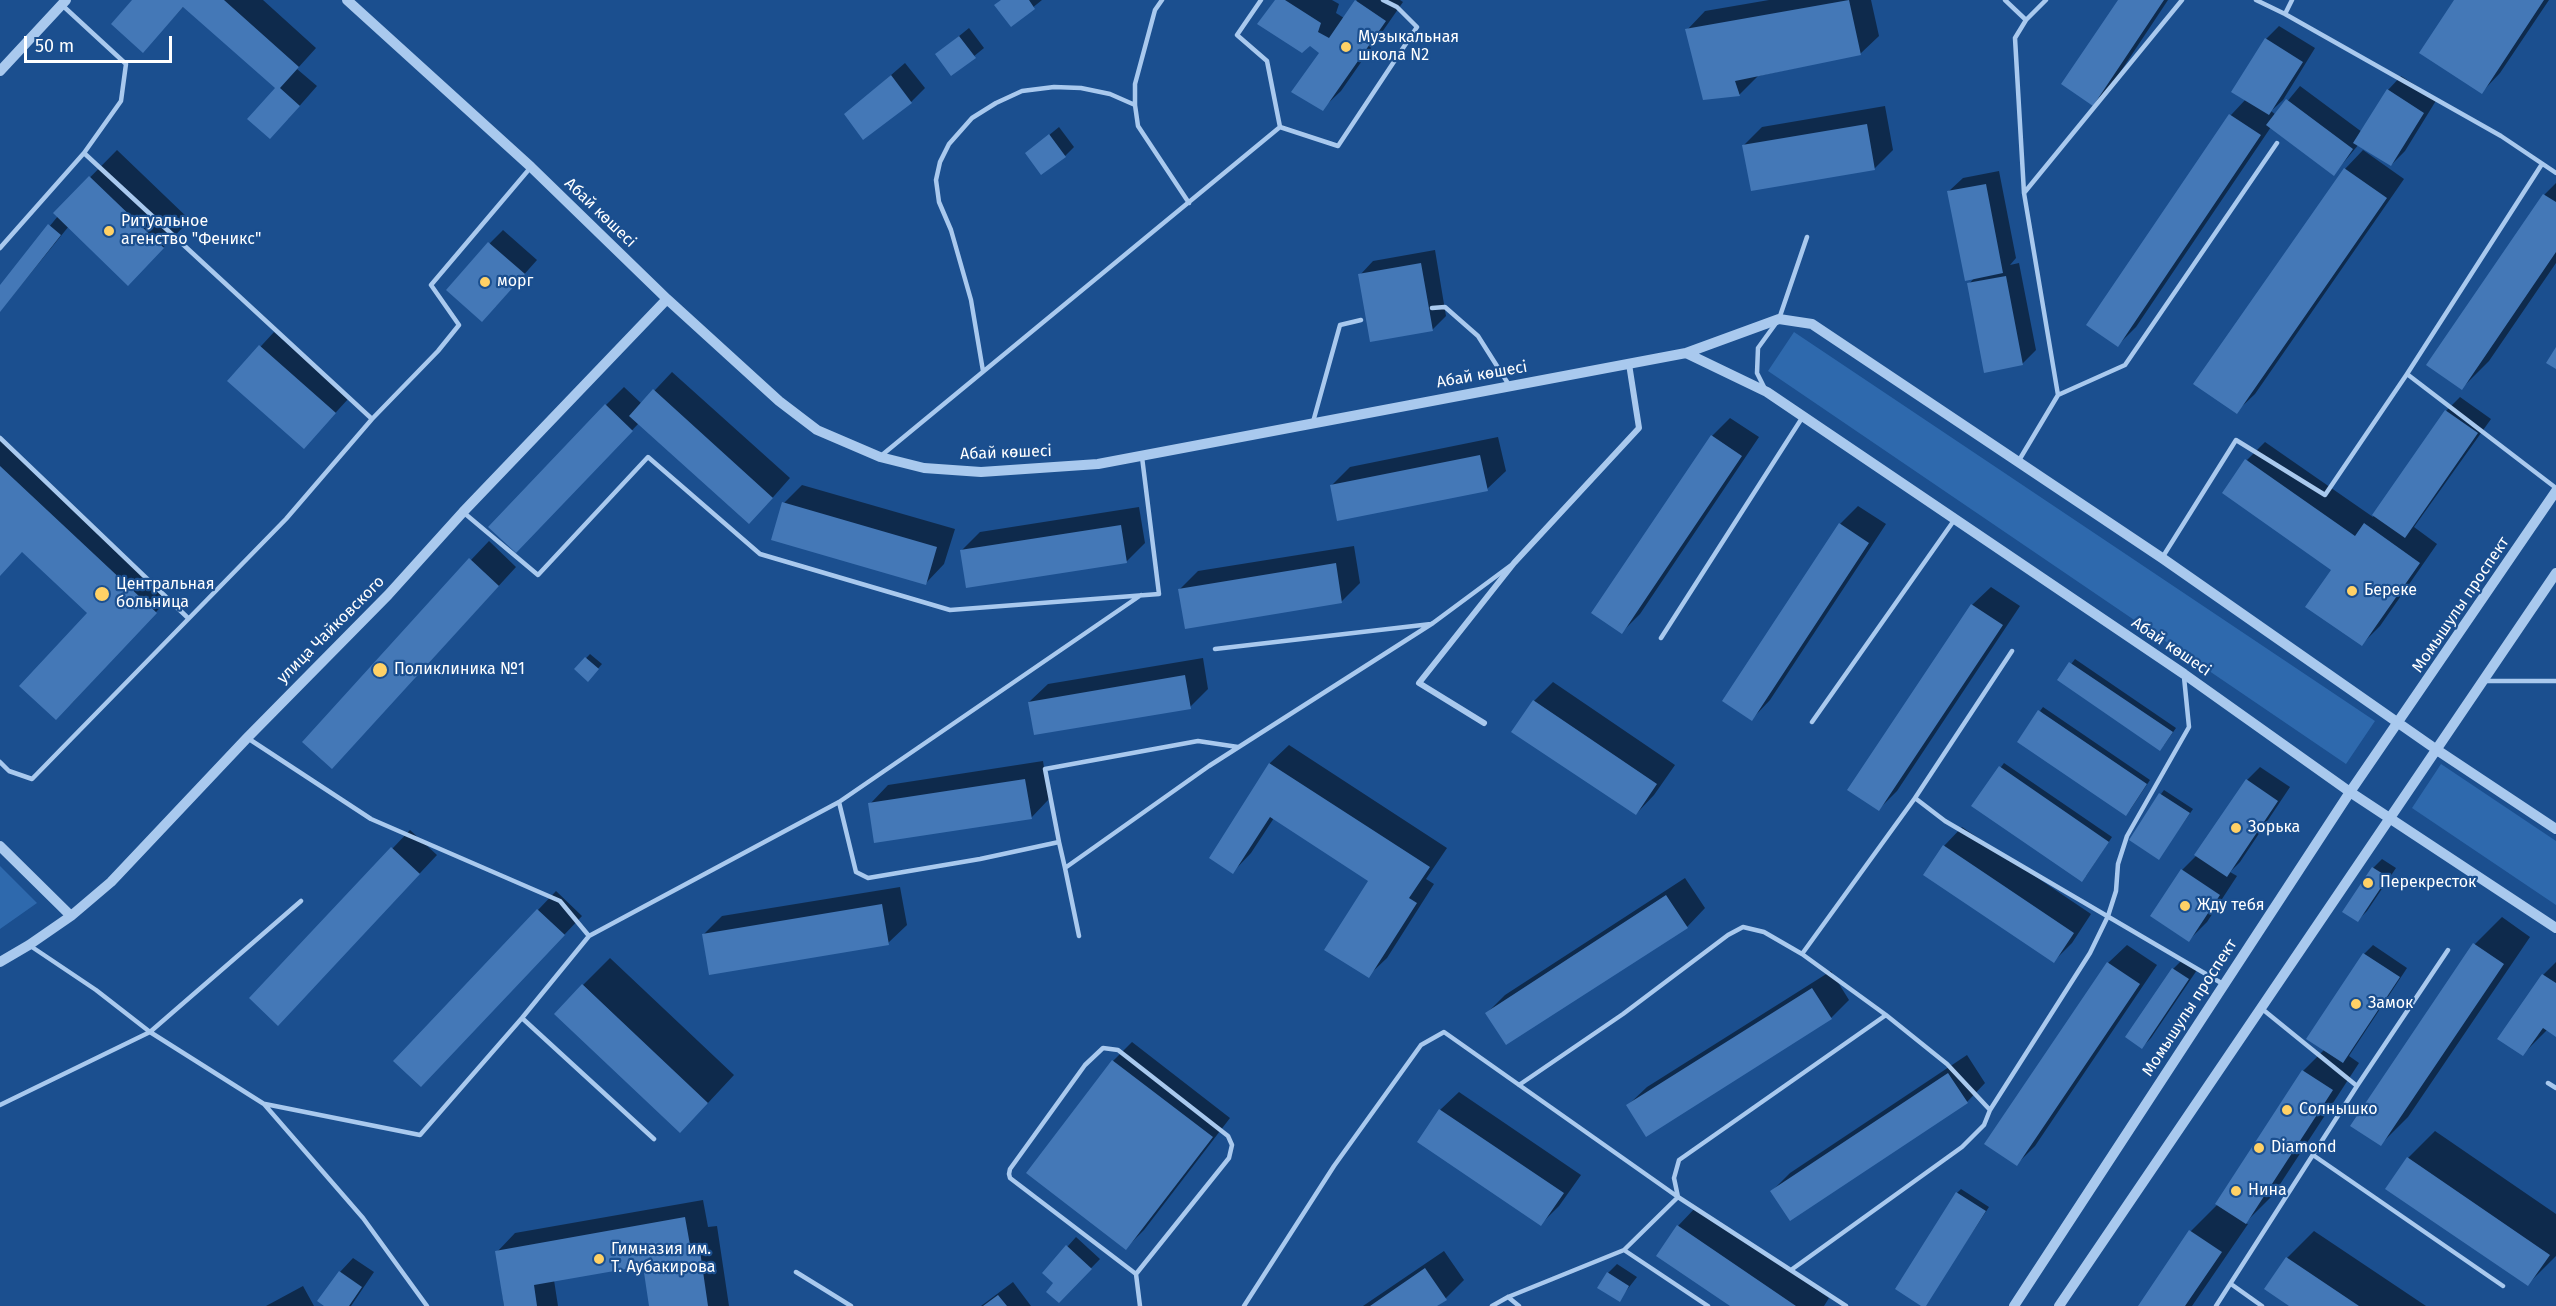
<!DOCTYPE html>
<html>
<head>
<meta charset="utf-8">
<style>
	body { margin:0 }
	#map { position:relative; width:2556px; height:1306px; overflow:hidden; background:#1b4f8f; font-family:"Fira Sans",sans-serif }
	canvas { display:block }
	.scale { position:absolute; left:24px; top:36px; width:148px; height:27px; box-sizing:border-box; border:3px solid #fff; border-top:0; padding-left:8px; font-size:18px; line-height:21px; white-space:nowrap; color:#fff; -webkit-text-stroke:4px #1b4f8f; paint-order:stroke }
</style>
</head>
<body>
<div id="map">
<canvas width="2556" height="1306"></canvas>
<div class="scale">50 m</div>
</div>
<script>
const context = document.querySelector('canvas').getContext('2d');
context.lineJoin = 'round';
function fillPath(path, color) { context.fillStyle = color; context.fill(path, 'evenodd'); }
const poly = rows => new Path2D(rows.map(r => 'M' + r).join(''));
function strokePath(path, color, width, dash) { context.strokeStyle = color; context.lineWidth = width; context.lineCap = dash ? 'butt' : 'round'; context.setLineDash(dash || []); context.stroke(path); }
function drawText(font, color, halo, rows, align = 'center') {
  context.font = font + ' "Fira Sans",sans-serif'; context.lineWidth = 4.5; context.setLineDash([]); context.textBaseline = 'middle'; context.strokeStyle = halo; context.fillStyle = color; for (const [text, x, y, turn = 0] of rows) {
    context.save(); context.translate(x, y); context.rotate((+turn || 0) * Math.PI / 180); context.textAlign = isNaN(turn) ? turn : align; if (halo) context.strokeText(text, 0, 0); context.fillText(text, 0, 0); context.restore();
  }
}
fillPath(poly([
	[1794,332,2375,721,2346,764,1768,371],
	[2441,764,2556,841,2556,905,2412,808],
	[0,866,37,903,0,929]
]), '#2e69ad');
fillPath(poly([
	[134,0,263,0,316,48,297,69,317,86,288,119,277,88,184,6,143,51],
	[1001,0,1042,0,1011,25],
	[1277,0,1332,0,1339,4,1336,13,1344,18,1357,0,1400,0,1403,2,1341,91,1322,109,1321,53],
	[1769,0,1871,0,1879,36,1860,54,1758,76,1739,95,1687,30,1705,11],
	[2119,0,2168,0,2111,86,2093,104],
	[2456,0,2549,0,2500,73,2482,92],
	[2279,26,2315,48,2283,100,2271,111,2276,115,2300,86,2362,132,2388,90,2401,76,2437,99,2405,151,2391,165,2359,144,2334,174,2271,127,2136,327,2118,345,2088,325,2231,115,2246,99,2266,39],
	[969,28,984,48,952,74,937,54],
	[905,63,925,88,911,102,846,114],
	[1885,106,1893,150,1874,169,1744,145,1762,127],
	[1059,127,1074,147,1065,156,1027,153],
	[117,150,190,220,155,256,69,226,0,311,0,287,58,216,55,213],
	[2363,150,2404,179,2255,394,2236,412,2345,169],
	[1999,171,2016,258,2010,265,2019,263,2036,350,2022,364,1969,284,1975,277,1949,191,1963,178],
	[2556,183,2556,263,2489,361,2462,388,2428,365,2545,194],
	[503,230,537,260,496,306,490,243],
	[1435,250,1446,316,1432,330,1360,275,1373,261],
	[274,332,349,398,317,433,229,381],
	[672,372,790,478,767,504,639,423,534,533,606,405,624,387,642,404],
	[2460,397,2491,419,2414,527,2437,544,2380,626,2362,644,2334,569,2247,460,2265,442,2373,517,2446,411],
	[1730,418,1759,437,1640,614,1622,632,1712,436],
	[1498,437,1506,471,1487,489,1331,486,1350,467],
	[0,440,169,598,70,705,90,613,23,550,0,574],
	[802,485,955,529,944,564,926,583,784,503],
	[1858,506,1886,524,1770,700,1752,719,1840,524],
	[1139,507,1145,543,1127,561,962,550,980,532],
	[489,541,516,567,350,748,471,560],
	[1354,546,1360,583,1341,602,1180,589,1198,571],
	[1991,587,2020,606,1897,791,1879,809,1972,605],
	[590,654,602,664,588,680,576,669],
	[1203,658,1208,689,1190,707,1029,702,1048,684],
	[2075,659,2176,728,2164,745,2059,680],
	[1553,682,1675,765,1654,795,1636,814,1513,732,1534,701],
	[2043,707,2150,780,2130,810,2040,711],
	[1289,745,1447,848,1426,879,1434,884,1387,958,1368,976,1370,881,1274,818,1251,853,1233,872,1211,857,1270,763],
	[1043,761,1049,799,1031,818,870,804,888,785],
	[2004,763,2112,837,2086,876,1973,805],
	[2260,767,2290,787,2240,862,2230,872,2237,876,2207,922,2189,940,2182,870,2197,855,2247,780],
	[2164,790,2193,809,2159,858,2161,794],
	[1962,827,2091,914,2072,943,2054,961,1944,846],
	[410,830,437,855,296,1005,251,998],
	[2382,859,2396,868,2367,911,2358,920,2344,911,2373,868],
	[1685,878,1705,908,1687,927,1487,1013,1505,995],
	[900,887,907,925,888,943,703,935,722,916],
	[556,891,582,916,439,1067,395,1061],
	[2502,917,2530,937,2408,1117,2381,1144,2475,944],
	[2127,945,2157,965,2035,1146,2017,1164,2108,963],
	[2373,945,2407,968,2349,1056,2359,1063,2273,1195,2245,1223,2248,1224,2192,1306,2140,1306,2191,1231,2218,1204,2303,1071,2325,1049,2364,954],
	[610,958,734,1075,707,1104,583,985],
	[2182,960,2197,970,2151,1038,2142,1047,2127,1036,2173,969],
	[2556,962,2556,1035,2548,1029,2523,1054,2543,975],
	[1831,971,1849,1000,1831,1018,1628,1105,1647,1087],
	[1132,1042,1230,1118,1144,1230,1126,1248,1028,1173,1113,1061],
	[1967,1055,1985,1083,1967,1102,1772,1191,1790,1173],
	[1459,1092,1581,1175,1559,1206,1541,1224,1440,1110],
	[2435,1131,2556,1214,2556,1256,2528,1284,2408,1158],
	[1961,1189,1989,1207,1924,1306,1957,1193],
	[703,1200,708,1227,717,1226,729,1306,651,1306,644,1264,554,1280,558,1306,504,1306,497,1252,515,1233],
	[1696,1207,1829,1298,1824,1306,1732,1306,1658,1255,1678,1226],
	[2314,1231,2426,1306,2292,1306,2287,1258],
	[1076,1237,1100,1259,1059,1301,1055,1283,1044,1273],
	[1444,1251,1464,1280,1446,1298,1435,1306,1363,1306],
	[353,1258,374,1272,351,1306,327,1306,340,1272],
	[1617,1264,1637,1277,1619,1300,1608,1273],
	[1013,1282,1031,1306,981,1306],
	[303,1286,314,1306,266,1306]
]), '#0007');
fillPath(poly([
	[132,0,224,0,299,67,280,88,300,106,270,139,247,119,275,88,183,7,143,53,111,24],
	[1001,0,1029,0,1035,9,1011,27,994,5],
	[1275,0,1285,0,1321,23,1318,32,1329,38,1355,0,1386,21,1323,111,1291,92,1319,53,1310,46,1302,53,1257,24],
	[1849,0,1861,55,1735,81,1740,96,1703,100,1685,29],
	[2118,0,2164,0,2093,106,2061,84],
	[2454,0,2544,0,2482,94,2419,53],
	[959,36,976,58,951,76,935,54],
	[2265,38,2303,62,2269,115,2231,92],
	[891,75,912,103,863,140,844,114],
	[2387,89,2424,113,2391,166,2353,143],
	[2286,99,2353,149,2334,176,2266,125],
	[2229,114,2261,135,2118,347,2086,325],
	[1867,124,1875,170,1751,191,1742,145],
	[1049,134,1066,157,1041,175,1025,153],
	[2344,168,2387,198,2237,414,2193,384],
	[89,176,164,248,128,286,53,213],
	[1986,184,2003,273,1965,281,1947,191],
	[2543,194,2556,202,2556,252,2462,390,2426,365],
	[48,224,61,235,0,312,0,285],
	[488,242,525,274,482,322,446,290],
	[1421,263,1433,331,1370,342,1358,274],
	[2006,276,2023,365,1984,373,1967,283],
	[259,345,336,413,304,449,227,381],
	[2556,347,2556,369,2546,363],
	[653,389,773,498,749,524,629,416],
	[605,404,633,431,516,553,488,527],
	[2445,410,2478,433,2405,538,2372,515],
	[1711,435,1742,456,1622,634,1591,613],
	[1480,455,1488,491,1337,521,1330,485],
	[2245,459,2355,536,2364,523,2420,563,2362,646,2305,607,2331,570,2222,493],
	[0,466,157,613,56,720,19,686,87,613,22,552,0,576],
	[782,502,937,547,926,585,771,540],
	[1839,523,1869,543,1752,721,1722,701],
	[1121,525,1127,563,966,588,960,550],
	[469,558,499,586,332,769,302,742],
	[1336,563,1342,603,1185,629,1178,589],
	[1971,604,2003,625,1879,811,1847,790],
	[585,657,599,669,588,682,574,669],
	[2069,662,2173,732,2160,751,2057,680],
	[1185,675,1191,709,1034,735,1028,702],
	[1533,700,1657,784,1636,815,1511,732],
	[2038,710,2147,784,2126,816,2017,742],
	[1269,763,1430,867,1409,898,1417,903,1369,978,1324,950,1368,881,1270,817,1233,874,1209,858],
	[1999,766,2109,842,2082,882,1971,806],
	[1025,779,1032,819,874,843,868,803],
	[2246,779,2278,801,2227,877,2194,855],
	[2159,793,2190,813,2159,860,2129,840],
	[1943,845,2074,933,2054,963,1923,875],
	[391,847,420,874,278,1026,249,998],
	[2372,867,2388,877,2358,922,2342,912],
	[2181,869,2220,895,2189,942,2150,916],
	[1666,895,1688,928,1506,1045,1485,1013],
	[882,904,889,945,709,975,702,934],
	[537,909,565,935,421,1087,393,1061],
	[2473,943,2504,964,2381,1146,2350,1126],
	[2363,953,2400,977,2343,1063,2306,1039],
	[2107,962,2140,984,2017,1166,1984,1144],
	[2172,968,2189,979,2142,1049,2125,1037],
	[2542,974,2556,983,2556,1037,2543,1028,2523,1056,2497,1039],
	[582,984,708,1103,680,1133,554,1014],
	[1812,988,1832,1019,1646,1137,1626,1105],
	[1112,1060,1213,1137,1126,1250,1026,1173],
	[2302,1070,2333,1090,2246,1224,2215,1204],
	[1948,1073,1968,1103,1790,1221,1770,1191],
	[1439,1109,1564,1193,1541,1226,1417,1142],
	[2407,1157,2550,1255,2528,1286,2385,1189],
	[1956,1192,1986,1211,1926,1306,1921,1306,1895,1289],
	[685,1217,690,1245,699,1244,708,1306,649,1306,643,1266,534,1285,537,1306,504,1306,495,1251],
	[1677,1225,1796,1306,1730,1306,1656,1256],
	[2189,1230,2222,1252,2185,1306,2138,1306],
	[1066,1245,1092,1269,1059,1303,1046,1292,1053,1283,1042,1273],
	[2286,1257,2359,1306,2289,1306,2264,1289],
	[1425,1268,1447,1300,1437,1306,1370,1306],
	[339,1271,362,1287,349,1306,324,1306,317,1301],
	[1607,1272,1629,1286,1620,1302,1597,1288],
	[998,1295,1007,1306,983,1306]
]), '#4478b7');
strokePath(poly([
	[1162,0,1155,10,1135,84,1135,105,1138,126,1189,203],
	[2005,0,2026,20],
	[2256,0,2285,14,2292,0],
	[62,5,126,64,121,101,84,153],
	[2285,14,2501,136,2556,173],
	[1280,127,1338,146,1417,27,1397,7,1383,0],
	[2024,193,2182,0],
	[0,248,84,153,372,419],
	[1432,308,1445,307,1478,336,1509,385],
	[983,371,971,300,951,230,939,202,936,180,940,162,949,144,972,118,996,103,1022,91,1054,87,1081,88,1110,94,1135,105],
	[2407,374,2542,164],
	[1765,389,1757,373,1758,348,1779,319,1807,237],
	[2058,395,2125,365,2277,143],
	[1313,422,1340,325,1361,320],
	[0,438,188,618],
	[882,455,1280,127,1267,61,1237,35,1261,0],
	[2018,462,2058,395,2024,193,2015,38,2026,20,2046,0],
	[463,512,538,575,648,457,760,554,950,610,1159,594,1142,457],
	[2162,558,2236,440,2325,495,2407,374,2556,488],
	[1661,638,1802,418],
	[1215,649,1431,624],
	[2012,651,1915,798,1945,821,2223,984],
	[2485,681,2556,681],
	[1812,722,1955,519],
	[249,739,371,819,560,901,589,936,839,802,1141,595],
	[0,762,9,771,32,779,286,519,372,419,438,351,459,325,431,285,531,167],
	[839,802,856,872,868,878,980,859,1059,842,1065,868,1209,766,1433,623,1510,566],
	[1059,842,1045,769,1198,741,1238,747],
	[1065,868,1079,936],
	[29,945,96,990,150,1032,264,1104,363,1218,427,1306],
	[1886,1015,1947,1064,1990,1110,2090,953,2108,916,2116,891,2118,864,2127,836,2189,727,2184,677],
	[522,1018,654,1139],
	[2548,1083,2556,1088],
	[1519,1085,1623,1014,1728,935,1743,927,1764,932,1802,954],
	[2357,1086,2448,950],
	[265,1104,420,1135,522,1018,589,936],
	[0,1105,150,1032,301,901],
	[2313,1155,2503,1286],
	[1678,1197,1674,1178,1679,1160,1886,1015,1802,954,1915,798],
	[1678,1197,1624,1250,1708,1306],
	[1791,1270,1962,1147,1984,1125,1990,1110],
	[796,1272,851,1306],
	[1136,1274,1010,1178,1009,1174,1010,1169,1085,1065,1103,1048,1118,1050,1228,1136,1232,1145,1229,1158,1136,1274,1140,1306],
	[2231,1284,2262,1306],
	[1508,1297,1519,1306],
	[1244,1306,1334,1166,1421,1045,1444,1032,1678,1197,1846,1306],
	[1492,1306,1508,1297,1624,1250],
	[2216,1306,2357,1086,2261,1008]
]), '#a9c9ee', 4.5);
strokePath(poly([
	[1484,723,1419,683,1514,563,1639,428,1629,364]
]), '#a9c9ee', 6);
strokePath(poly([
	[347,0,531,167,667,299,779,401,817,430,880,457,924,468,981,472,1098,464,1686,353,1779,319,1812,324,2162,558,2437,750,2556,829],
	[0,71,66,0],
	[1686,353,1767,392,2184,674,2350,792,2556,928],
	[0,846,71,916],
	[0,962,29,945,71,916,111,882,247,738,388,595,463,512,667,299],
	[2014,1306,2350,792,2556,491],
	[2059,1306,2556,573]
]), '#a9c9ee', 10);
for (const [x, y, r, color] of [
	[1346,47,6,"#ffd166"],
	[109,231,6,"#ffd166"],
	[485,282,6,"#ffd166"],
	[2352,591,6,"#ffd166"],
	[102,594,8,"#ffd166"],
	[380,670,8,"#ffd166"],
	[2236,828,6,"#ffd166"],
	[2368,883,6,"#ffd166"],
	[2185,906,6,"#ffd166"],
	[2356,1004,6,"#ffd166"],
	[2287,1110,6,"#ffd166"],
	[2259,1148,6,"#ffd166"],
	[2236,1191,6,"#ffd166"],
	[599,1259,6,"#ffd166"]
]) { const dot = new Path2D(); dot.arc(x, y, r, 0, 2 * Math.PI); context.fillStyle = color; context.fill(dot); strokePath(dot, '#1b4f8f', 2); }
drawText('16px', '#fff', '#1b4f8f', [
	["Музыкальная",1358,38],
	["школа N2",1358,56],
	["Ритуальное",121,222],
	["агенство \"Феникс\"",121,240],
	["морг",497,282],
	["Центральная",116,585],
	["больница",116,603],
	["Береке",2364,591],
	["Поликлиника №1",394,670],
	["Зорька",2248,828],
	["Перекресток",2380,883],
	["Жду тебя",2197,906],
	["Замок",2368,1004],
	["Солнышко",2299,1110],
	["Diamond",2271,1148],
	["Нина",2248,1191],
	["Гимназия им.",611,1250],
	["Т. Аубакирова",611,1268]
], 'left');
drawText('16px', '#fff', '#1b4f8f', [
	["Абай көшесі",600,213,44],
	["Абай көшесі",1482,375,-10],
	["Абай көшесі",1006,453,-2],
	["Момышулы проспект",2461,605,-56],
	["улица Чайковского",331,630,-45],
	["Абай көшесі",2171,647,34],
	["Момышулы проспект",2190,1008,-57]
]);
</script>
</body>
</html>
